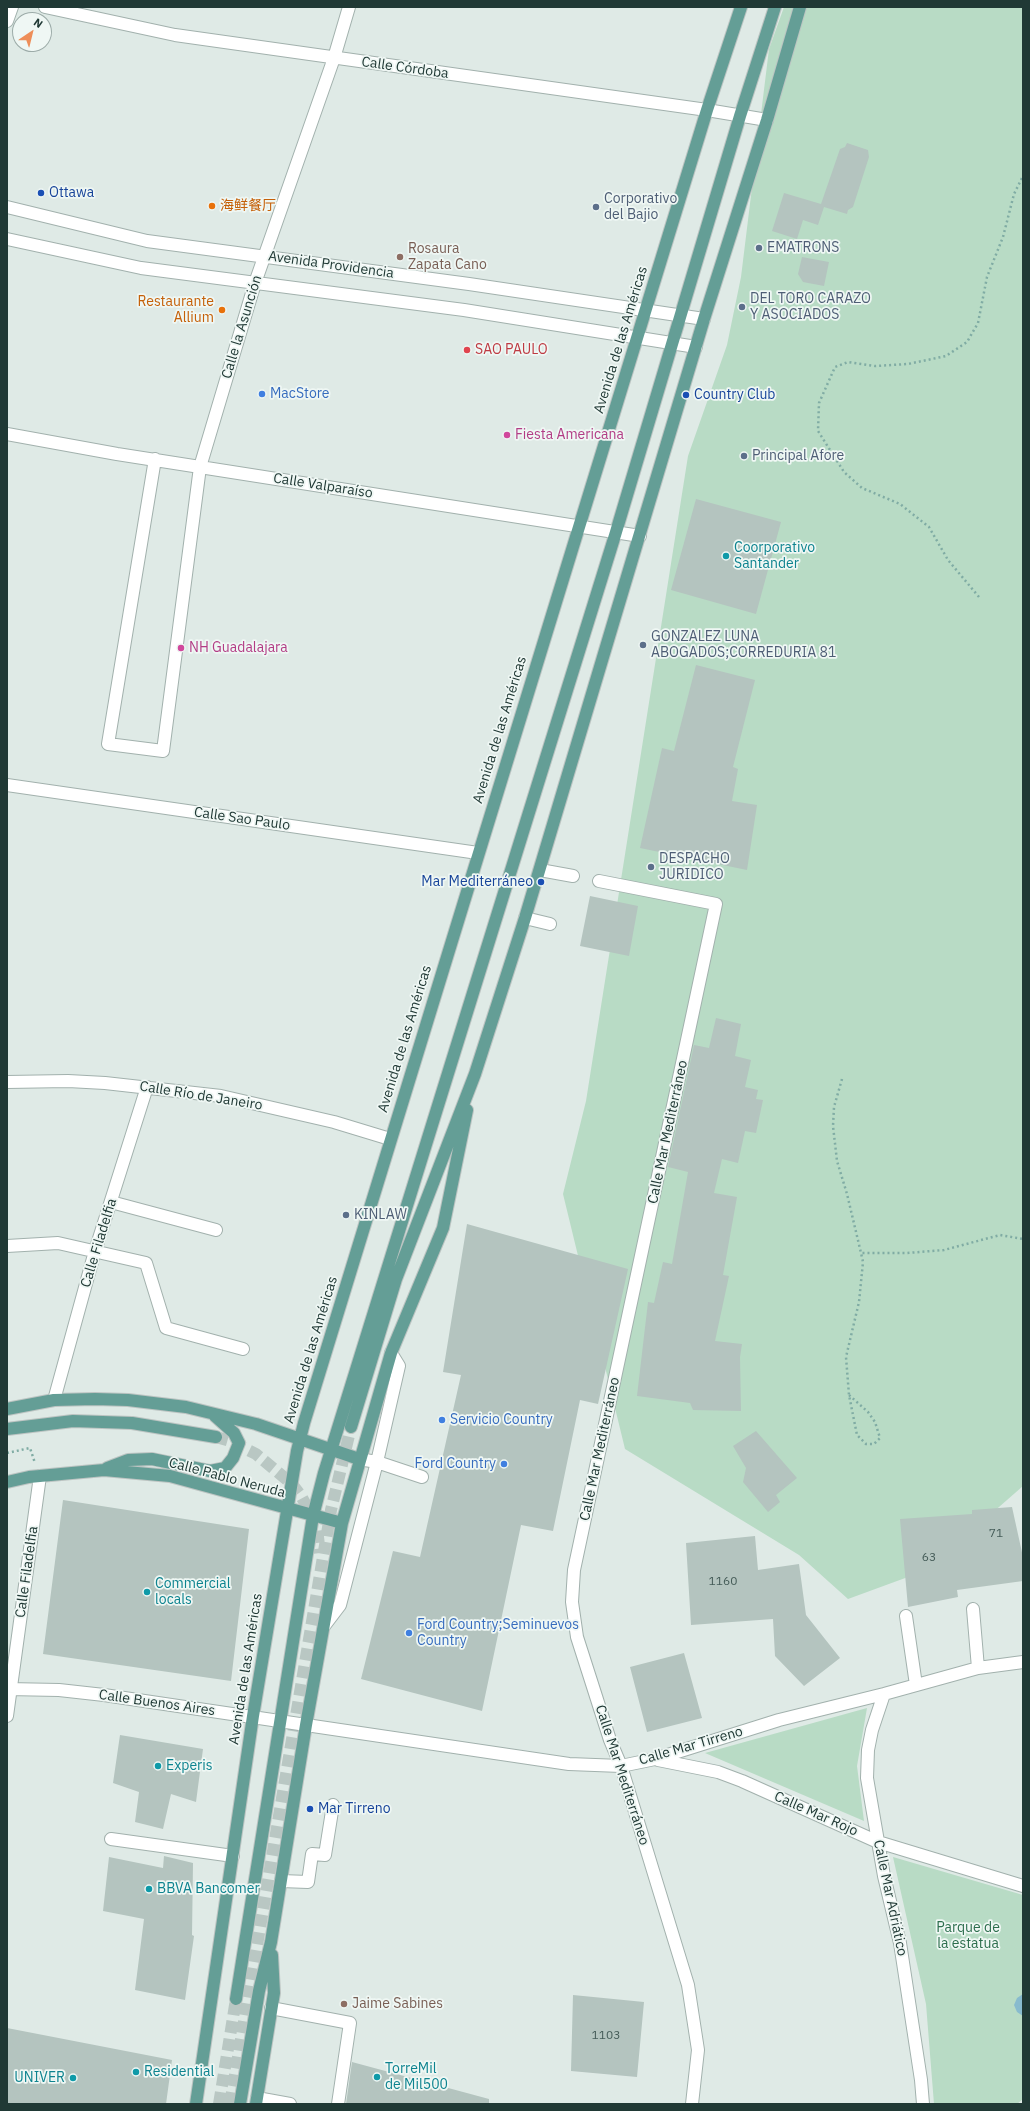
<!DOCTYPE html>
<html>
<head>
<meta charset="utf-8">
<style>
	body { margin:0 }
	#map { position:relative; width:1030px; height:2111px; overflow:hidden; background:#dfeae6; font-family:"IBM Plex Sans",sans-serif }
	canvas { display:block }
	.frame { position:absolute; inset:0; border:8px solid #203935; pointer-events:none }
	.north { position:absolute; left:12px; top:12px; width:40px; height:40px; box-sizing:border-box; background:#eff7f4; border:1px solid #9caba8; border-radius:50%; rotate:35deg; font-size:11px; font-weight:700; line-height:16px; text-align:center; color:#203935 }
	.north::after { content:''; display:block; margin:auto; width:14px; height:18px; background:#ee8e59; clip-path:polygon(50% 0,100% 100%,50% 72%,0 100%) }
</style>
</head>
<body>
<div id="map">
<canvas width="1030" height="2111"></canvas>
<div class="frame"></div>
<div class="north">N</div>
</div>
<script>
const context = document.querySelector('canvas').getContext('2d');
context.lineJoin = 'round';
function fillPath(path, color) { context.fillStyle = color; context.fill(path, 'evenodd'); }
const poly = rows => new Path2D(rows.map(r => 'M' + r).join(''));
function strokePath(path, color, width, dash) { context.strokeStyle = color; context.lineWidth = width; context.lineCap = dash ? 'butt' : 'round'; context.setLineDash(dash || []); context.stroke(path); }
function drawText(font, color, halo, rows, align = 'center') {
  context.font = font + ' "IBM Plex Sans","Noto Sans SC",sans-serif'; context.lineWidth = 3.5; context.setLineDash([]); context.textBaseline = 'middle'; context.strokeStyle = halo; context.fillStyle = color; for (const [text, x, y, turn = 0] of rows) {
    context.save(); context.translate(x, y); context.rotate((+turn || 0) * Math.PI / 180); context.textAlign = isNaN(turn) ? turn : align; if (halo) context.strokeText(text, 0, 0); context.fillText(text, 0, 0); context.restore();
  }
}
fillPath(poly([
	[784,7,1023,7,1023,1486,927,1570,848,1599,799,1555,625,1449,563,1194,586,1101,688,456,727,345,741,277,769,49],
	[867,1708,857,1766,864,1821,705,1753],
	[893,1857,1023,1895,1023,2099,1017,2104,934,2104,926,2004]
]), '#b8dbc5');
fillPath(poly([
	[1023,1994,1023,2016,1017,2012,1014,2005,1017,1998]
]), '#88bbce');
fillPath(poly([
	[847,143,868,150,869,157,853,207,848,210,847,214,824,207,818,225,803,220,797,239,772,231,784,193,821,204,840,149,845,147],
	[802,257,829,262,824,286,803,282,798,274],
	[696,499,781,522,756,614,671,590],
	[696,665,755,680,733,767,738,769,732,801,757,805,747,870,640,848,662,748,674,751],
	[590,896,638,906,629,956,580,946],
	[716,1018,741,1024,735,1056,751,1060,745,1087,758,1090,756,1099,763,1100,756,1133,745,1131,738,1163,722,1159,714,1193,737,1197,723,1275,729,1276,715,1341,742,1344,740,1357,741,1411,693,1410,690,1403,637,1396,648,1302,654,1303,663,1262,672,1264,688,1172,668,1167,694,1045,709,1048],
	[467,1224,628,1269,598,1404,580,1400,553,1531,521,1525,482,1711,361,1679,393,1551,420,1557,461,1375,443,1372],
	[756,1431,797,1478,776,1495,780,1502,768,1512,743,1482,746,1468,733,1446],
	[63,1500,249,1529,231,1681,43,1654],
	[1012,1507,1023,1557,1023,1581,957,1590,958,1597,908,1607,900,1519,972,1514,972,1510],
	[755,1536,758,1570,799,1564,806,1615,840,1658,804,1686,775,1656,773,1619,691,1625,686,1543],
	[684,1653,702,1718,647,1732,630,1667],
	[120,1735,203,1749,196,1802,171,1794,163,1829,135,1822,139,1792,113,1783],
	[164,1856,193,1863,192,1935,194,1936,185,2000,135,1990,144,1919,103,1911,109,1857,163,1868],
	[573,1995,644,2002,637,2077,571,2071],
	[7,2028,172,2060,166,2104,7,2104],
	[352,2062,489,2099,489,2104,346,2104]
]), '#b4c4bf');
strokePath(poly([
	[216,1437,230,1441,256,1454,292,1484,301,1496,313,1518,317,1529,320,1553],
	[219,2104,236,1999],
	[230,2104,331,1510,351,1427]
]), '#b9c7c3', 12, [12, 6]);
const minor = poly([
	[45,7,175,35,707,110,767,120],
	[7,21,12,7],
	[7,207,147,241,469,284,704,319],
	[7,239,141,268,464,310,696,347],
	[7,434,117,454,640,536],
	[155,459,108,744,163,751,200,467,255,283,334,58,349,7],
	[7,785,478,853],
	[540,870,573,876],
	[599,881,716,904,574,1570,572,1602,577,1637,610,1740,621,1766,688,1985,698,2050,692,2104],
	[525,918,550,924],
	[7,1082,68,1081,105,1083,221,1096,334,1122,390,1139],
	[111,1202,216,1230],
	[7,1246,58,1243,146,1263,166,1328,243,1349],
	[54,1400,95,1251,147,1087],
	[359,1459,377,1462,422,1477],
	[973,1609,978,1668],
	[906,1616,916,1685],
	[324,1626,340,1605,377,1462,399,1366,391,1353],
	[7,1689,59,1690,104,1695,569,1764,621,1766,655,1759,779,1720,884,1694,978,1668,1023,1662],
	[884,1694,872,1730,868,1750,867,1778,884,1876,900,1943,921,2080,923,2104],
	[7,1716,40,1476],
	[658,1760,718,1772,742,1781,878,1842,1023,1886],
	[111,1839,233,1856],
	[281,1881,308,1882,312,1854,325,1855,333,1805],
	[271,2008,350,2023,338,2104],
	[257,2098,290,2104]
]);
const major = poly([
	[7,1409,54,1400,95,1399,128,1400,186,1407,256,1424,359,1459],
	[351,1427,396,1279,475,1074,525,918,704,319,767,120,800,7],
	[7,1429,73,1421,132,1423,216,1437],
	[107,1468,128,1460,152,1459,210,1471,225,1468,233,1458,239,1443,234,1433,215,1416],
	[7,1482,29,1477,104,1470,170,1476,342,1523],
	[236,1999,313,1516,324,1473,616,532,740,116,775,7],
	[196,2104,253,1716,297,1451,304,1423,707,110,741,7],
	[240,2104,259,1991,271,1942,306,1725,342,1523,391,1353,443,1228,467,1110],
	[256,2104,274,1993,272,1955]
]);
strokePath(minor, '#a2b1ad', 14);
strokePath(major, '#bcc4c2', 14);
strokePath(poly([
	[979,597,948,560,929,527,900,504,862,488,844,472,818,431,819,403,835,367,848,362,875,366,908,364,946,356,967,342,978,323,987,277,1003,237,1014,194,1023,176],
	[842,1079,834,1107,833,1126,837,1161,847,1194,861,1253],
	[849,1395,868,1412,875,1422,880,1438,874,1444,866,1444,857,1435,849,1395,846,1357,859,1302,863,1262,861,1253,907,1253,944,1250,1000,1235,1023,1239],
	[7,1453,30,1448,35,1463]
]), '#80aca4', 2.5, [2, 3]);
strokePath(minor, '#fff', 12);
strokePath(major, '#649e96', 12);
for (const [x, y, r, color] of [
	[41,193,4,"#1a4fb4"],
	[212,206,4,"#e8710a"],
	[596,207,4,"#5c6f8a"],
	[759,248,4,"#5c6f8a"],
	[400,257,4,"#8d6e63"],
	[742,307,4,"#5c6f8a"],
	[222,310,4,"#e8710a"],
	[467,350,4,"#e0444e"],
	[262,394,4,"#3f7fe0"],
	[686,395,4,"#1a4fb4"],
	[507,435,4,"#d1479c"],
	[744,456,4,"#5c6f8a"],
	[726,556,4,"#0f9aa8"],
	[643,645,4,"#5c6f8a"],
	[181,648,4,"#d1479c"],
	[651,867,4,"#5c6f8a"],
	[541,882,4,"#1a4fb4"],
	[346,1215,4,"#5c6f8a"],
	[442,1420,4,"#3f7fe0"],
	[504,1464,4,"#3f7fe0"],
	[147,1592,4,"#0f9aa8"],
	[409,1633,4,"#3f7fe0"],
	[158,1766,4,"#0f9aa8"],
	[310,1809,4,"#1a4fb4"],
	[149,1889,4,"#0f9aa8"],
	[344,2004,4,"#8d6e63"],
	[136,2072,4,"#0f9aa8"],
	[377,2077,4,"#0f9aa8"],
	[73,2078,4,"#0f9aa8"]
]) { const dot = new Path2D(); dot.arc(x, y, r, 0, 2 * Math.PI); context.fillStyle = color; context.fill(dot); strokePath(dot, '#eff7f4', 1.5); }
drawText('12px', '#455c58', null, [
	["71",996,1534],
	["63",929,1558],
	["1160",723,1582],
	["1103",606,2036]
]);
drawText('14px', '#203935', '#eff7f4', [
	["Calle Córdoba",405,68,8],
	["Avenida Providencia",331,265,8],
	["Calle la Asunción",242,327,-73],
	["Avenida de las Américas",621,340,-73],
	["Calle Valparaíso",323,486,9],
	["Avenida de las Américas",500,730,-73],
	["Calle Sao Paulo",242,819,8],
	["Avenida de las Américas",405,1039,-73],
	["Calle Río de Janeiro",201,1096,9],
	["Calle Mar Mediterráneo",668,1132,-78],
	["Calle Filadelfia",99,1243,-73],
	["Avenida de las Américas",311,1350,-73],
	["Calle Mar Mediterráneo",600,1449,-78],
	["Calle Pablo Neruda",227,1478,15],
	["Calle Filadelfia",27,1572,-82],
	["Avenida de las Américas",246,1669,-81],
	["Calle Buenos Aires",157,1703,8],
	["Calle Mar Tirreno",691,1746,-16],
	["Calle Mar Mediterráneo",622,1775,72],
	["Calle Mar Rojo",816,1814,24],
	["Calle Mar Adriático",890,1898,78]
]);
drawText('14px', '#164399', '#eff7f4', [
	["Ottawa",49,193],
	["Country Club",694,395],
	["Mar Mediterráneo",533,882,"right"],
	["Mar Tirreno",318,1809]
], 'left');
drawText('14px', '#4e5e75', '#eff7f4', [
	["Corporativo",604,199],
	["del Bajio",604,215],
	["EMATRONS",767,248],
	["DEL TORO CARAZO",750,299],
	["Y ASOCIADOS",750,315],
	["Principal Afore",752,456],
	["GONZALEZ LUNA",651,637],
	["ABOGADOS;CORREDURIA 81",651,653],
	["DESPACHO",659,859],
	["JURIDICO",659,875],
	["KINLAW",354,1215]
], 'left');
drawText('14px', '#c56008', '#eff7f4', [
	["海鲜餐厅",220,206],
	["Restaurante",214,302,"right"],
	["Allium",214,318,"right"]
], 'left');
drawText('14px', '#785e54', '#eff7f4', [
	["Rosaura",408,249],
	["Zapata Cano",408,265],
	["Jaime Sabines",352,2004]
], 'left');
drawText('14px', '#be3a42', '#eff7f4', [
	["SAO PAULO",475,350]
], 'left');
drawText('14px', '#366cbe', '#eff7f4', [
	["MacStore",270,394],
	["Servicio Country",450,1420],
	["Ford Country",496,1464,"right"],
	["Ford Country;Seminuevos",417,1625],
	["Country",417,1641]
], 'left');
drawText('14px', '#b23c85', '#eff7f4', [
	["Fiesta Americana",515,435],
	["NH Guadalajara",189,648]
], 'left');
drawText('14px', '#0d838f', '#eff7f4', [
	["Coorporativo",734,548],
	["Santander",734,564],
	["Commercial",155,1584],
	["locals",155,1600],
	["Experis",166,1766],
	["BBVA Bancomer",157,1889],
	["TorreMil",385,2069],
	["de Mil500",385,2085],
	["Residential",144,2072],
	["UNIVER",65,2078,"right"]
], 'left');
drawText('14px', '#2c6e4d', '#eff7f4', [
	["Parque de",968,1928],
	["la estatua",968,1944]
]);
</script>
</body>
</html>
